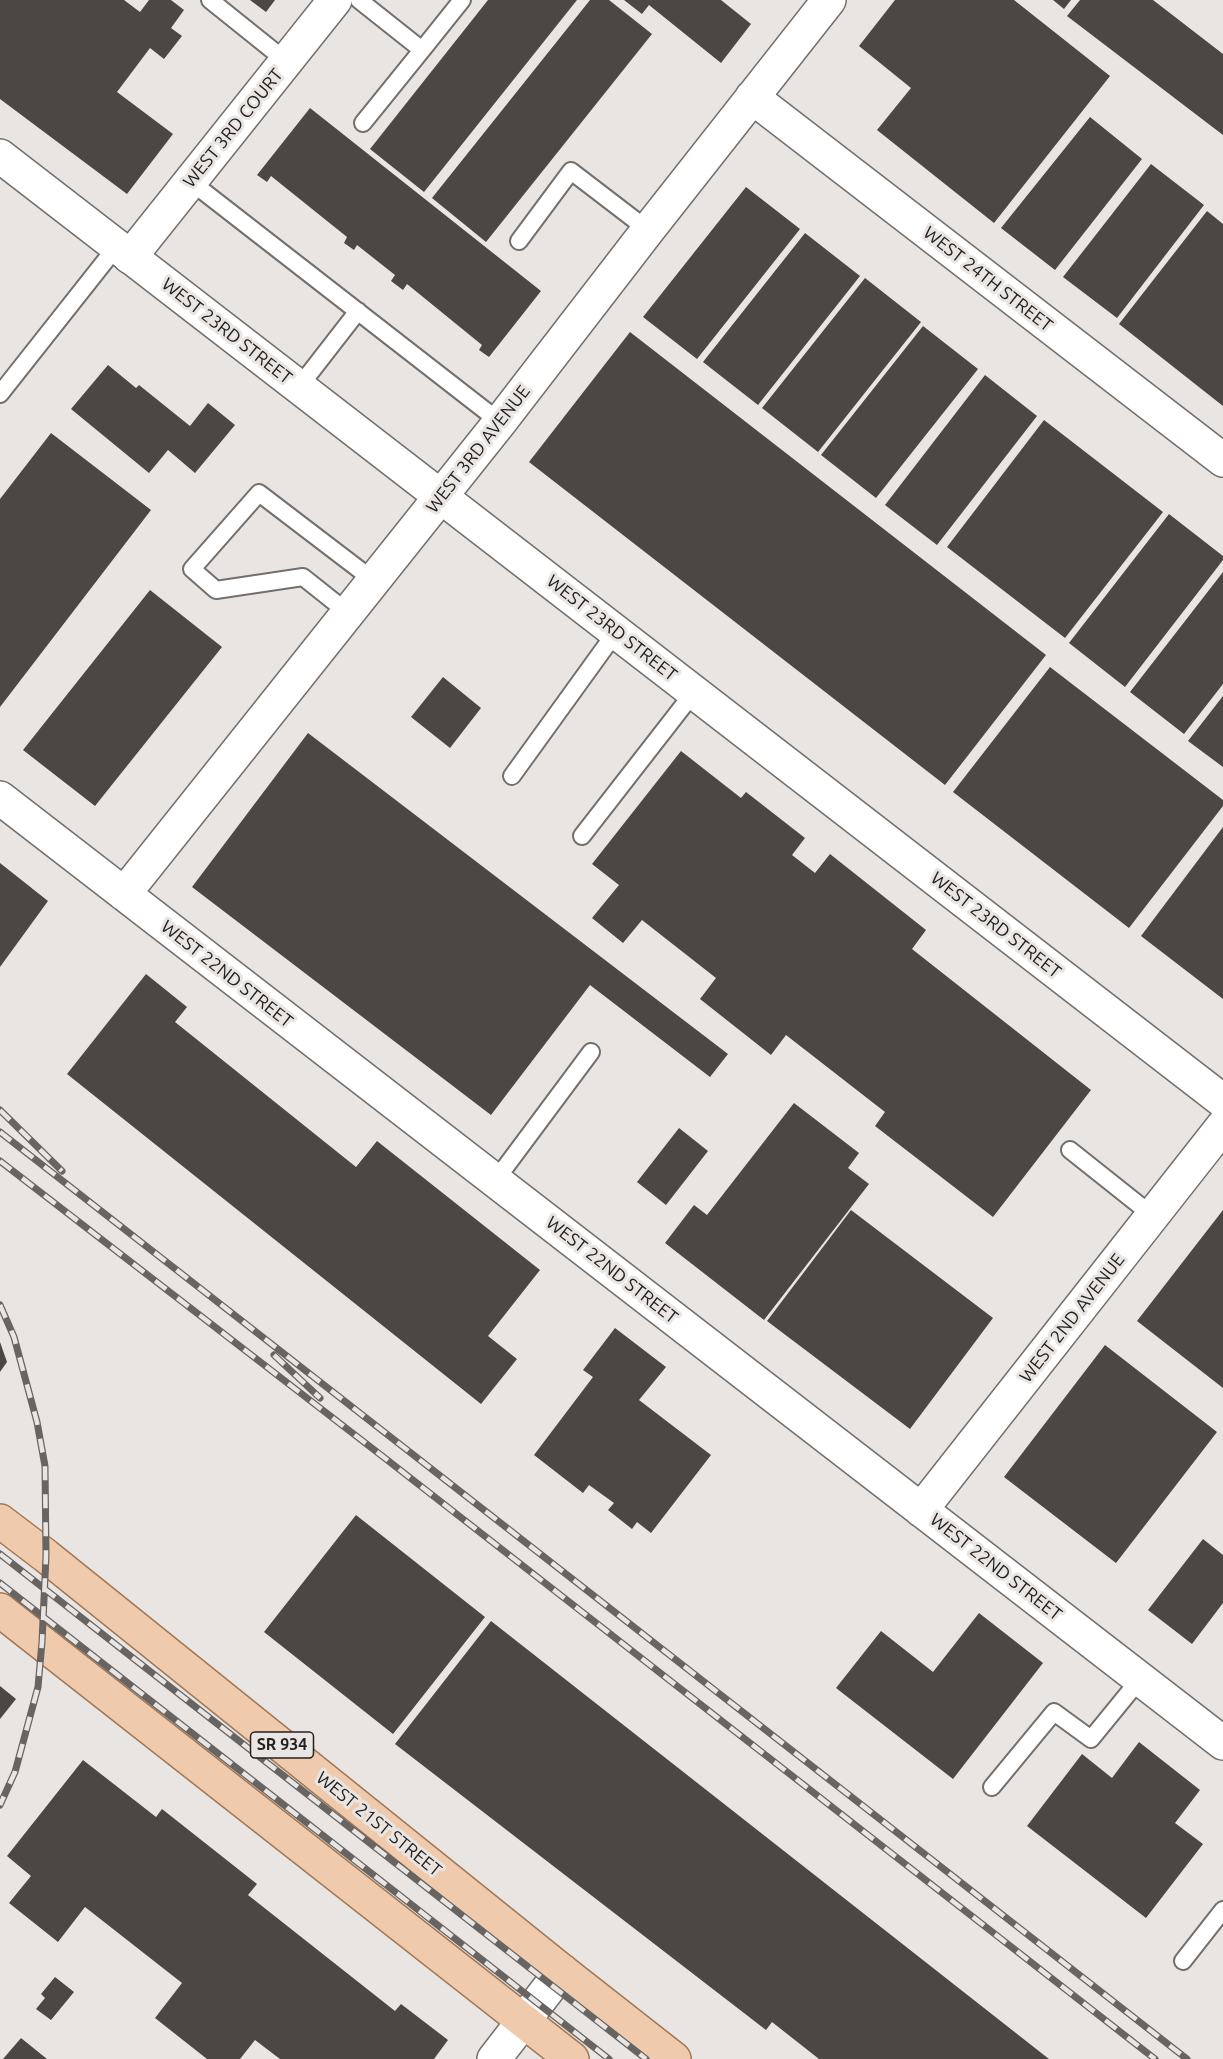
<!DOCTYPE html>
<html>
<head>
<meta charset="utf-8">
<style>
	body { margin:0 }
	canvas { display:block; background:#e9e5e2 }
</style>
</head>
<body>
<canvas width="1223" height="2059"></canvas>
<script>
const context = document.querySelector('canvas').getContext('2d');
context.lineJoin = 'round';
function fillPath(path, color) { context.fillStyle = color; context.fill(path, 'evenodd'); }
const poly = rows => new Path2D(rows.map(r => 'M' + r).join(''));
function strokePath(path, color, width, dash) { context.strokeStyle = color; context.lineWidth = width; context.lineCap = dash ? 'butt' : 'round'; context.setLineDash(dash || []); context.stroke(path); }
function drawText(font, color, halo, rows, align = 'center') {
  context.font = font + ' Ubuntu,sans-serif'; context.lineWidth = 6; context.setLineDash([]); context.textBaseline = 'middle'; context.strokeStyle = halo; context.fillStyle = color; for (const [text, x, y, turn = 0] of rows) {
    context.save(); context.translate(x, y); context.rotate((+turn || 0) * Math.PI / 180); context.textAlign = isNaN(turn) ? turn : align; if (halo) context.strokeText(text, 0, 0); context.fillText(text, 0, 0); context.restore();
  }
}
fillPath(poly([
	[0,0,124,0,140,12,149,0,171,0,184,10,171,28,182,36,164,59,150,48,117,92,173,134,127,194,0,99],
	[250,0,275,0,266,12],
	[488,0,577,0,424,192,370,149],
	[590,0,609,0,652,34,486,242,432,198],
	[624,0,721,0,751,24,721,63,649,5,642,14],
	[895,0,1014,0,1110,76,994,223,877,130,911,88,859,46],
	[1053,0,1071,0,1064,9],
	[1080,0,1153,0,1223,54,1223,135,1067,16],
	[310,108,541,291,489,357,479,350,482,345,407,284,403,290,391,281,395,275,357,245,354,250,344,243,347,237,271,176,267,182,257,175],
	[1090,117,1142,159,1055,270,1001,228],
	[1151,164,1204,205,1117,318,1063,277],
	[746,187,800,229,697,359,643,317],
	[1207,211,1223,224,1223,406,1119,324],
	[805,233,860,276,758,405,703,362],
	[865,278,921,322,818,452,762,408],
	[923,326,978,369,876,498,821,455],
	[630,332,1046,655,945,785,529,462],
	[108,365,136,388,139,385,190,426,208,403,235,425,195,473,168,450,149,473,71,409],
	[985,375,1037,416,937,545,885,505],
	[1044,420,1163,512,1065,638,947,547],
	[51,433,151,510,0,707,0,499],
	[1169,514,1223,556,1223,560,1125,687,1069,643],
	[1223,572,1223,684,1184,734,1130,692],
	[150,590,222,647,95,806,23,750],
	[1050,667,1223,800,1223,806,1129,928,953,792],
	[443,677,481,708,450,748,411,717],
	[1223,696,1223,767,1188,741],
	[308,733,728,1054,710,1077,590,985,491,1115,192,887],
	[681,751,741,798,746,792,805,838,792,855,815,873,830,854,926,930,912,949,1091,1090,993,1217,875,1126,885,1112,786,1035,771,1055,700,999,716,978,642,920,623,943,592,918,619,885,592,864],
	[1223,827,1223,999,1141,936],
	[0,863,48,901,0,967],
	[146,974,187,1007,175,1022,356,1167,377,1141,540,1270,488,1336,517,1359,481,1404,67,1074],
	[794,1103,859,1153,848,1168,869,1184,764,1320,665,1243,694,1205,707,1215],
	[679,1128,708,1151,666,1205,637,1182],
	[851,1210,993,1318,910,1429,767,1321],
	[1223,1210,1223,1388,1137,1321],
	[615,1328,666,1367,639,1400,711,1455,651,1533,637,1522,632,1529,608,1510,614,1503,589,1485,583,1493,534,1455,593,1377,583,1370],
	[0,1342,7,1362,0,1372],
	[1105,1345,1217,1432,1116,1563,1004,1477],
	[356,1515,485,1617,393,1734,264,1632],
	[1203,1539,1223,1555,1223,1603,1192,1644,1148,1610],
	[979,1613,1043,1663,953,1779,836,1688,881,1631,933,1672],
	[491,1621,1049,2059,819,2059,772,2022,766,2030,395,1744],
	[0,1686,16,1699,0,1719],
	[1139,1742,1200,1790,1175,1823,1203,1844,1146,1918,1027,1826,1082,1754,1112,1778],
	[83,1760,156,1817,162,1809,257,1884,248,1895,395,2011,401,2004,448,2040,434,2059,280,2059,255,2040,240,2059,207,2059,155,2018,182,1983,85,1907,58,1942,9,1903,31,1876,7,1856],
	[55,1977,74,1992,51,2020,36,2009,45,1998,41,1994],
	[21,2038,47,2059,3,2059]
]), '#4a4744');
const service = poly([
	[210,0,286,61],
	[359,0,422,50,363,123],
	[422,50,462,0],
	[190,181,500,422],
	[519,241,571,171,648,230],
	[299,387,358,311],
	[0,394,117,246],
	[347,612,303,577,216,590,192,569,259,493,373,580],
	[512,776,616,632],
	[582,836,694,692],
	[1070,1150,1153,1216],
	[495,1181,591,1052],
	[992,1787,1054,1712,1091,1739,1140,1679],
	[1183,1961,1223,1910]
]);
const minor = poly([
	[752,97,1223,460],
	[130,257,335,0],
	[0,798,1223,1743],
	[124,894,500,422,648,230,829,0],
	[921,1510,1223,1126],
	[494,2059,562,1971]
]);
const tertiary = poly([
	[0,156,1223,1101]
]);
const primary = poly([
	[0,1521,46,1556,562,1971,674,2059],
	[0,1610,572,2059]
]);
strokePath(service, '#736f6c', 20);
strokePath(minor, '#736f6c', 36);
strokePath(tertiary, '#736f6c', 36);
strokePath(primary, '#a07857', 36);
strokePath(service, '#fff', 16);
strokePath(minor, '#fff', 33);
strokePath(tertiary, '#fff', 33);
strokePath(primary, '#efcaac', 33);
const rail = poly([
	[0,1110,62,1171],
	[0,1132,1187,2059],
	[0,1161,386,1459,1155,2059],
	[0,1305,14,1337,37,1422,45,1466,46,1556,42,1642,38,1687,15,1772,0,1805],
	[274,1355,320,1398],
	[0,1554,646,2059],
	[0,1583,609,2059]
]);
strokePath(rail, '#676462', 7);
strokePath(rail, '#e9e5e2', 4.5, [14]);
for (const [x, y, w] of [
	[282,1745,63]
]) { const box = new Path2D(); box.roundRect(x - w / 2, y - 13, w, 26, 4.5); context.fillStyle = '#e9e5e2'; context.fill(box); strokePath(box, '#232120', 1.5); }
drawText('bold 16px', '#232120', null, [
	["SR 934",282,1745]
]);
drawText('18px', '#232120', '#e9e5e2', [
	["WEST 3RD COURT",233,128,-51],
	["WEST 24TH STREET",988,279,38],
	["WEST 23RD STREET",227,331,38],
	["WEST 3RD AVENUE",478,449,-52],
	["WEST 23RD STREET",612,628,38],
	["WEST 23RD STREET",996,925,38],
	["WEST 22ND STREET",227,974,38],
	["WEST 22ND STREET",612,1270,38],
	["WEST 2ND AVENUE",1072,1318,-52],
	["WEST 22ND STREET",996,1567,38],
	["WEST 21ST STREET",379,1824,39]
]);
</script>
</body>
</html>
